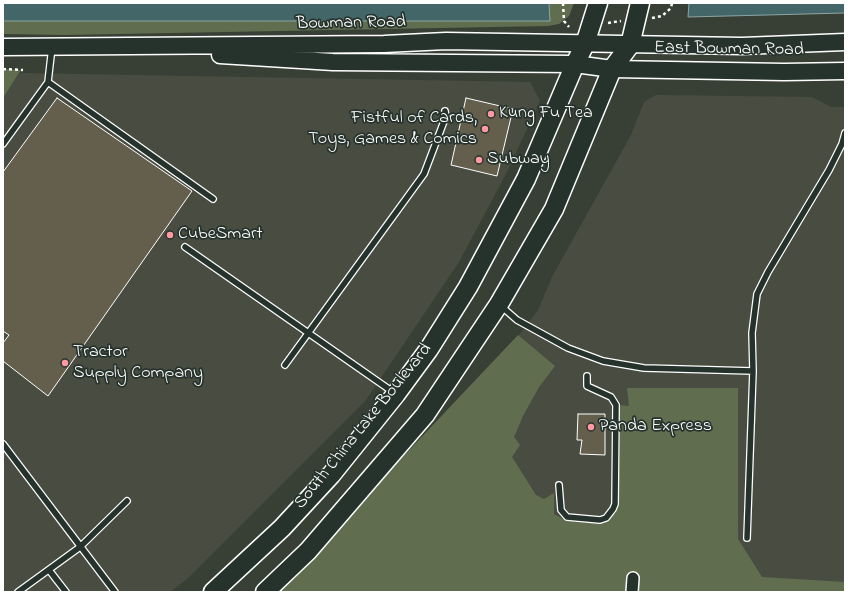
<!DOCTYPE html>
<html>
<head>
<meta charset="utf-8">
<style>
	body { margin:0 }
	#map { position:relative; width:848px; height:595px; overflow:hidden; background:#384036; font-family:"Indie Flower",sans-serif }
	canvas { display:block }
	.frame { position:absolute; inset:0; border:4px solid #fff; pointer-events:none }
</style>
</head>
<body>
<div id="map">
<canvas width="848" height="595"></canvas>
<div class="frame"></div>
</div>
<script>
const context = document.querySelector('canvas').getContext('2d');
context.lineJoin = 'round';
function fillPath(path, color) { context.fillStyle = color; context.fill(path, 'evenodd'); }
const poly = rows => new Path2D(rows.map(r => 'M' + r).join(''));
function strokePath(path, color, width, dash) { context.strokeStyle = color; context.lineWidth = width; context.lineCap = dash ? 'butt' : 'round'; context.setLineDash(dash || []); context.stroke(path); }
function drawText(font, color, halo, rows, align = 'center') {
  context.font = font + ' "Indie Flower",sans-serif'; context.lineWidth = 3.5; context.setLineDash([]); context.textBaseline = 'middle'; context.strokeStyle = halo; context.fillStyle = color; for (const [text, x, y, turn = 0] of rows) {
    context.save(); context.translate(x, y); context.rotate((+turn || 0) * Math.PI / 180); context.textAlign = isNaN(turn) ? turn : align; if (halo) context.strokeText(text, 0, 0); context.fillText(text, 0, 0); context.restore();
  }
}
fillPath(poly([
	[20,73,530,82,540,101,506,174,459,262,366,400,187,579,170,592,3,592,3,97],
	[656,95,812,97,831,107,845,107,845,592,389,510,538,310,553,275,631,135,644,102]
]), '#494d41');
fillPath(poly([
	[3,3,574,3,569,16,559,24,548,26,64,35,3,34],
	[3,69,21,70,3,98],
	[518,335,555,366,539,387,523,416,514,437,520,445,512,457,536,495,544,499,554,493,554,514,567,521,585,522,602,521,616,513,618,405,629,406,627,388,738,388,738,539,762,577,845,582,845,592,275,592]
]), '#606e4f');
const water = poly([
	[3,3,549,3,550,21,3,21,3,3],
	[689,3,845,3,845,13,688,17,689,3]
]);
fillPath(water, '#436768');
strokePath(water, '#8ea4a4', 1);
const building = poly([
	[57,98,192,191,48,396,3,361,3,343,9,335,3,331,3,172,57,98],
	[466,98,513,109,497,176,451,165,466,98],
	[578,414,605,414,605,455,580,454,582,440,577,440,578,414]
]);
fillPath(building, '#635f4c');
strokePath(building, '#fff', 1);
const lane = poly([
	[48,82,213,199],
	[3,144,48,82,52,47],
	[185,247,393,392],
	[501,306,517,320,568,348,603,361,644,368,753,371],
	[285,365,424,174,446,116,445,111],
	[3,444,115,592],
	[559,485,561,510,567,517,600,520,606,518,613,509,615,504,616,405,611,397,587,386,587,376],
	[747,538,753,371,752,333,757,294,768,272,829,170,842,144,845,133],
	[49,570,66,592],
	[18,592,80,547,127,501]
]);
const street = poly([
	[632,592,633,578]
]);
const secondary = poly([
	[3,47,384,44,446,41,742,46,845,42],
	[220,55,333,62,575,64,612,69,784,72,845,71]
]);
const primary = poly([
	[213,592,282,528,331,475,396,394,429,349,468,287,526,179,575,64,585,44,598,3],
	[265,592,308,551,425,415,499,304,554,209,612,69,630,45,640,3]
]);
strokePath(lane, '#fff', 8);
strokePath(street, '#fff', 14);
strokePath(secondary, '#fff', 19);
strokePath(primary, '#fff', 21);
strokePath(poly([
	[563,3,564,21,569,27],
	[652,18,662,16,671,8,672,3],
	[608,23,621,21],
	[3,69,23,70]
]), '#fff', 2.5, [3, 3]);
strokePath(lane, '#26332d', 5.5);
strokePath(street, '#26332d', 11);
strokePath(secondary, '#26332d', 16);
strokePath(primary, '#26332d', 18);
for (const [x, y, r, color] of [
	[491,114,4,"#ff9aa2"],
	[485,129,4,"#ff9aa2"],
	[479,160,4,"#ff9aa2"],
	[170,235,4,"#ff9aa2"],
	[65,363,4,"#ff9aa2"],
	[591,427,4,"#ff9aa2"]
]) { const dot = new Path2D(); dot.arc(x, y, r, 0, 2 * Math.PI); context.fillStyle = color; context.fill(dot); strokePath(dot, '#26332d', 1.5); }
drawText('18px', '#fff', '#26332d', [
	["Bowman Road",351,24,-1],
	["East Bowman Road",729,50,1],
	["South China Lake Boulevard",364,427,-51]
]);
drawText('18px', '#fff', '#26332d', [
	["Kung Fu Tea",499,114],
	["Fistful of Cards,",477,119,"right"],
	["Toys, Games & Comics",477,140,"right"],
	["Subway",487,160],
	["CubeSmart",178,235],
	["Tractor",73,353],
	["Supply Company",73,374],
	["Panda Express",599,427]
], 'left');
</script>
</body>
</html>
